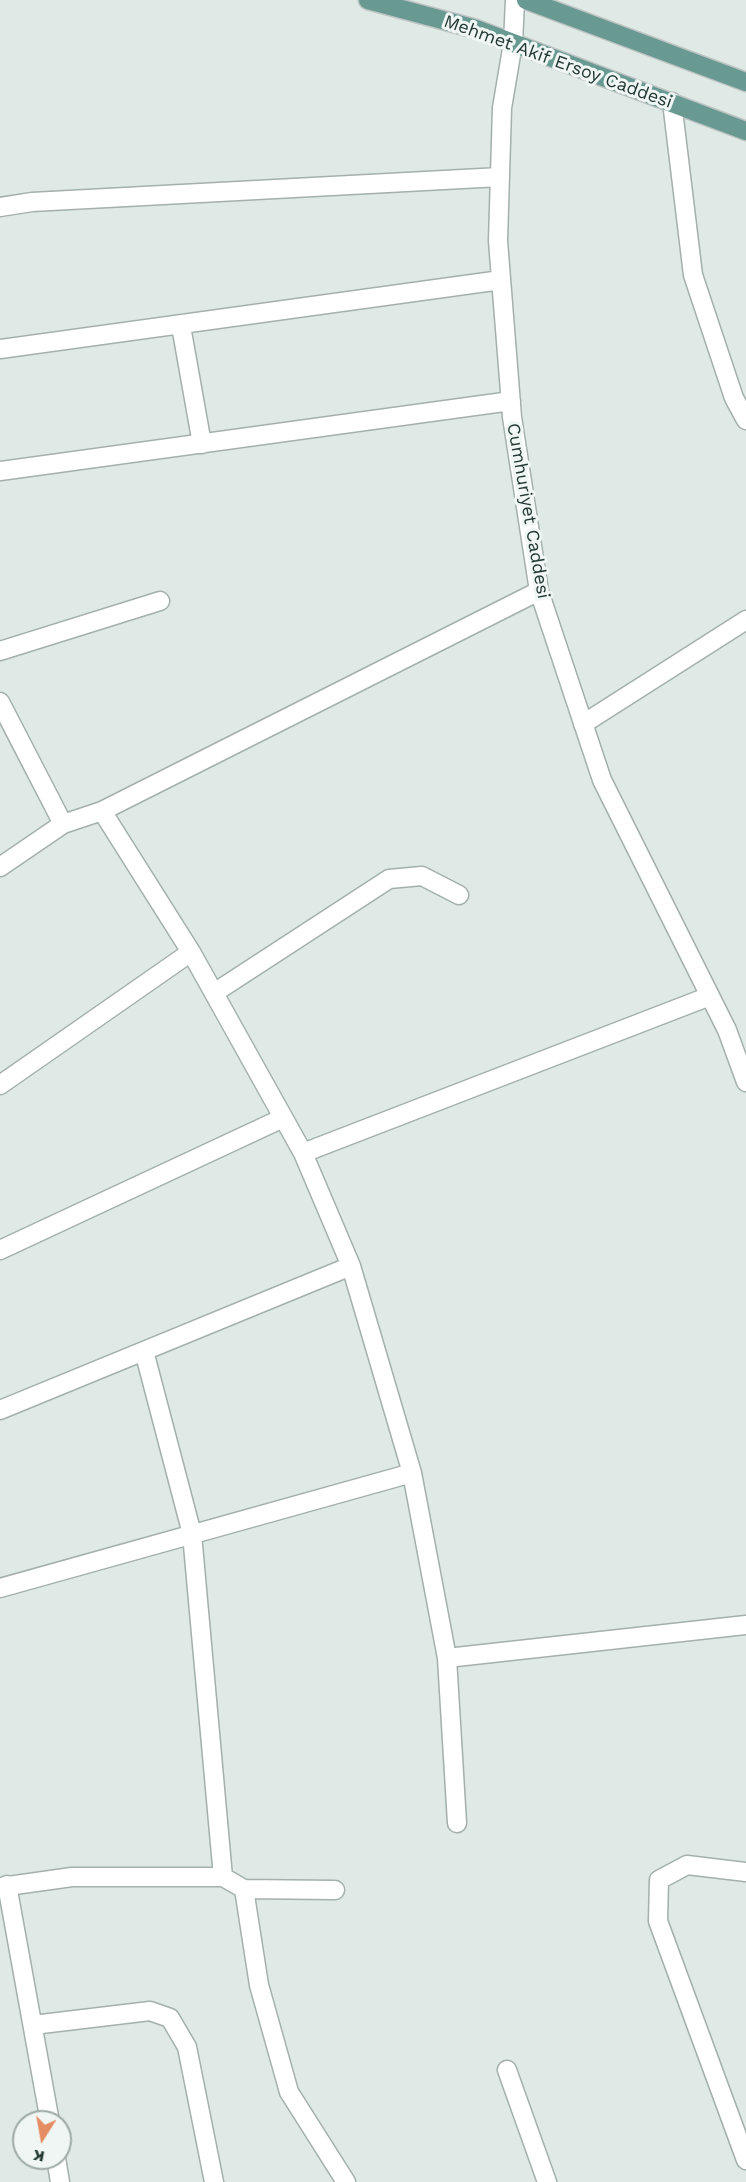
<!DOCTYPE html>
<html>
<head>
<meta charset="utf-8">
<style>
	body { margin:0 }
	#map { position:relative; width:746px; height:2182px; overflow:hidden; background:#dfe9e5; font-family:"Work Sans",sans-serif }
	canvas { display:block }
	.north { position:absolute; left:12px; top:2110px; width:60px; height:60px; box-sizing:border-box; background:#eff6f3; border:2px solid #9daaa6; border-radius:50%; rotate:191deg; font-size:16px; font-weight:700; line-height:24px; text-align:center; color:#223733 }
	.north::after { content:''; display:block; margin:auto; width:21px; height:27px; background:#e58d62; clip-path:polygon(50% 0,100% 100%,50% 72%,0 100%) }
</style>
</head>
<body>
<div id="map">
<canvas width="746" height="2182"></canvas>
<div class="north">K</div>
</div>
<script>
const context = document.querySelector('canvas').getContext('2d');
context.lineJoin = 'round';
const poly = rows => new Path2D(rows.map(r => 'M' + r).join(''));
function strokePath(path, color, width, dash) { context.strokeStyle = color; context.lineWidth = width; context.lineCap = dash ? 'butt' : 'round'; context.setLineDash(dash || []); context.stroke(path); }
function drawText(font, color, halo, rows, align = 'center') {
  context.font = font + ' "Work Sans",sans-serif'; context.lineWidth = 6; context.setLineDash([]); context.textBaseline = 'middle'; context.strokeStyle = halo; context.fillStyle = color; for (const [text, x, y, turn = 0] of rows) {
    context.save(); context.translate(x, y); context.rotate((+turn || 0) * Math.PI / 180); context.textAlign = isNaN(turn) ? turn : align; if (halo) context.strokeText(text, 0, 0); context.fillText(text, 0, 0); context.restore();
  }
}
const minor = poly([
	[515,0,513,43,502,108,498,241,512,417,539,591,602,780,727,1030,746,1082],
	[672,102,693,275,734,398,746,420],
	[0,207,32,202,500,177],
	[181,326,202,444],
	[0,349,501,280],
	[0,471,511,401],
	[0,651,160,601],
	[0,702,63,824],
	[583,724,746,620],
	[102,811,191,952,303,1153,351,1266,412,1473,447,1658,457,1823],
	[0,867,63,824,102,811,539,591],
	[214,993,389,879,422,876,459,895],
	[0,1085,191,952],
	[303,1153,710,996],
	[0,1250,283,1118],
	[144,1351,192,1534,223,1877],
	[0,1410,351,1266],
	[0,1588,412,1473],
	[447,1658,746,1625],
	[746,1872,687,1865,659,1880,658,1921,746,2160],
	[7,1885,50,2122],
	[0,1887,72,1877,223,1877,244,1889,335,1890],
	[244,1889,259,1985,289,2092,346,2182],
	[33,2025,150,2011,170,2018,187,2047,214,2182],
	[507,2070,547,2182],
	[56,2158,60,2182]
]);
const major = poly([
	[368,0,476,29,746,131],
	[526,0,746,82]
]);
strokePath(minor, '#a3b0ac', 21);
strokePath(major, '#bdc3c2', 21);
strokePath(minor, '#fff', 18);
strokePath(major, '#689a92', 18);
drawText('18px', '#223733', '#eff6f3', [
	["Mehmet Akif Ersoy Caddesi",558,62,20],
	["Cumhuriyet Caddesi",528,511,80]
]);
</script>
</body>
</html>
